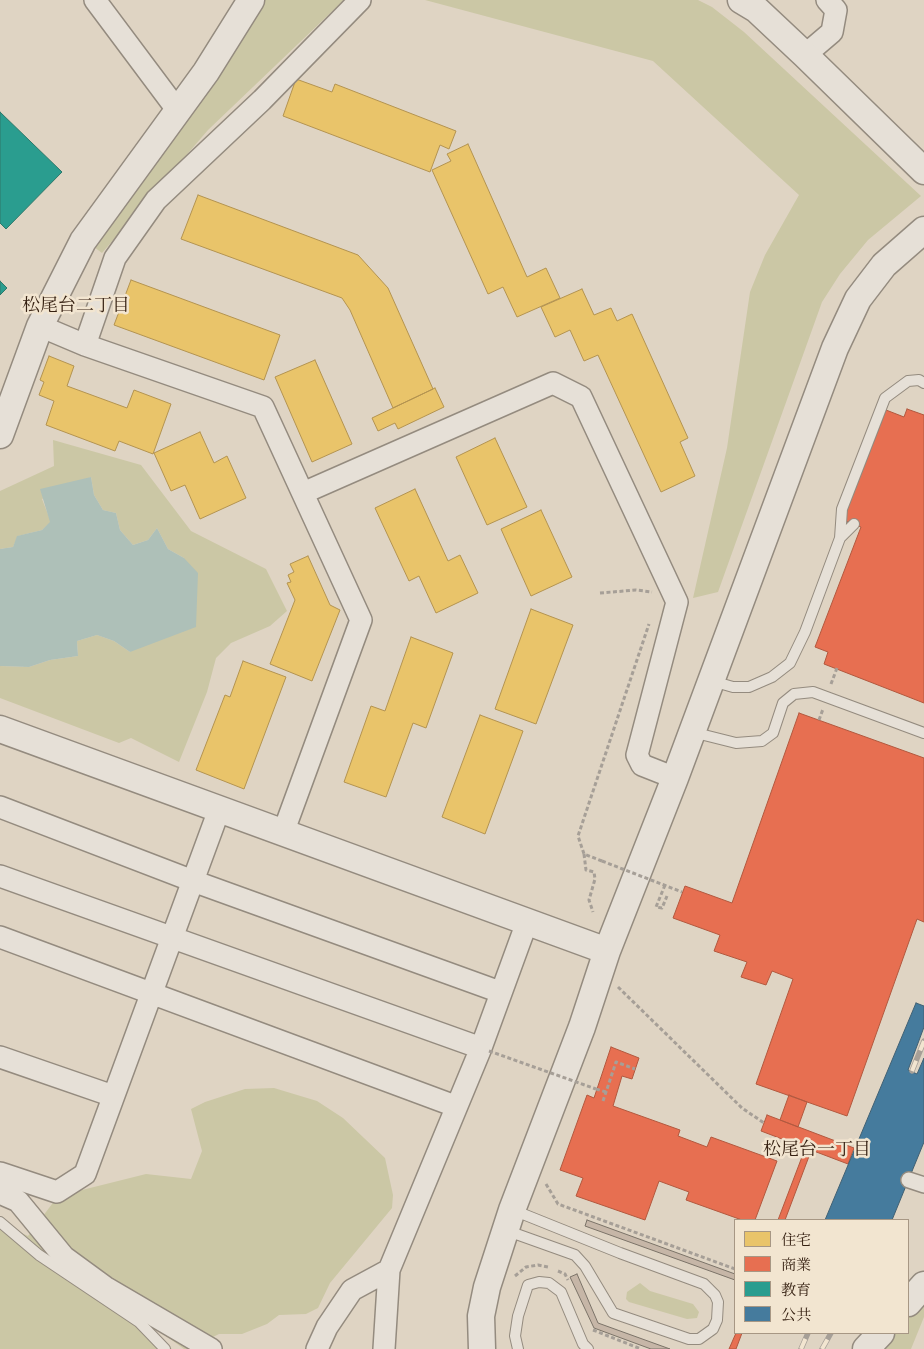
<!DOCTYPE html>
<html>
<head>
<meta charset="utf-8">
<style>
	body { margin:0 }
	#map { position:relative; width:924px; height:1349px; overflow:hidden; background:#dfd4c3; font-family:"Gentium Book Plus","Noto Serif JP",serif }
	canvas { display:block }
	.legend { position:absolute; left:734px; top:1219px; width:175px; height:115px; box-sizing:border-box; background:#f2e5d0; border:1px solid #a79784; margin:0; padding:6px 9px; list-style:none; font-size:15px; color:#362112 }
	.legend li { display:flex; align-items:center; gap:10px; height:25px }
	.legend b { width:25px; border:1px solid #a79784 }
</style>
</head>
<body>
<div id="map">
<canvas width="924" height="1349"></canvas>
<ul class="legend">
<li><b style="height:14px;background:#e9c46a"></b>住宅</li>
<li><b style="height:14px;background:#e76f51"></b>商業</li>
<li><b style="height:14px;background:#2a9d8f"></b>教育</li>
<li><b style="height:14px;background:#457b9d"></b>公共</li>
</ul>
</div>
<script>
const context = document.querySelector('canvas').getContext('2d');
context.lineJoin = 'round';
function fillPath(path, color) { context.fillStyle = color; context.fill(path, 'evenodd'); }
const poly = rows => new Path2D(rows.map(r => 'M' + r).join(''));
function strokePath(path, color, width, dash) { context.strokeStyle = color; context.lineWidth = width; context.lineCap = dash ? 'butt' : 'round'; context.setLineDash(dash || []); context.stroke(path); }
function drawText(font, color, halo, rows, align = 'center') {
  context.font = font + ' "Gentium Book Plus","Noto Serif JP",serif'; context.lineWidth = 5; context.setLineDash([]); context.textBaseline = 'middle'; context.strokeStyle = halo; context.fillStyle = color; for (const [text, x, y, turn = 0] of rows) {
    context.save(); context.translate(x, y); context.rotate((+turn || 0) * Math.PI / 180); context.textAlign = isNaN(turn) ? turn : align; if (halo) context.strokeText(text, 0, 0); context.fillText(text, 0, 0); context.restore();
  }
}
fillPath(poly([
	[263,0,344,0,208,130,102,253,94,247],
	[425,0,698,0,712,7,744,32,921,196,868,240,840,274,822,302,718,592,693,598,727,448,750,292,765,255,799,195,653,61],
	[53,440,141,465,191,531,266,569,287,611,270,626,231,643,216,658,207,692,179,762,131,738,119,743,0,698,0,666,29,667,50,660,78,656,77,641,97,635,114,641,130,652,184,558,168,549,157,528,148,540,133,545,120,530,116,513,103,510,94,495,91,477,42,499,51,522,42,530,18,536,13,547,0,549,0,491,54,466],
	[274,1088,317,1101,343,1118,385,1158,393,1195,392,1208,330,1283,318,1308,306,1314,279,1315,267,1324,242,1334,219,1334,189,1349,184,1349,45,1248,172,1349,0,1349,0,1223,28,1236,58,1196,146,1174,191,1179,202,1151,191,1109,205,1102,245,1089],
	[640,1283,650,1291,693,1304,699,1312,697,1318,687,1319,629,1302,626,1299,627,1292],
	[924,1298,924,1317,911,1349,881,1349,894,1333,908,1333,908,1317]
]), '#cbc7a5');
fillPath(poly([
	[91,477,94,495,103,510,116,513,120,530,133,545,148,540,157,528,168,549,184,558,198,573,196,627,130,652,114,641,97,635,77,641,78,656,50,660,29,667,0,666,0,549,13,547,17,536,42,530,50,522,40,489]
]), '#aec0b8');
const homes = poly([
	[296,79,332,92,335,84,456,131,449,149,440,145,430,172,283,116,296,79],
	[468,144,527,277,546,268,560,298,517,317,503,287,488,294,432,170,451,161,447,154,468,144],
	[198,195,358,255,388,288,433,389,393,408,350,310,342,298,181,239,198,195],
	[131,280,280,335,264,380,114,325,131,280],
	[582,289,594,315,611,308,617,321,632,314,688,438,680,442,695,476,661,492,598,355,584,361,570,330,555,337,541,307,582,289],
	[49,356,74,366,67,386,127,408,134,390,171,404,153,454,119,441,115,451,46,425,54,401,39,395,44,382,40,380,49,356],
	[315,360,352,444,312,462,275,377,315,360],
	[435,388,444,407,398,429,395,423,378,431,372,418,435,388],
	[200,432,214,463,227,456,246,498,200,519,185,485,171,491,154,453,200,432],
	[495,438,527,507,487,525,456,457,495,438],
	[415,489,448,561,460,555,478,593,436,613,419,576,409,581,375,508,415,489],
	[541,510,572,577,531,596,501,529,541,510],
	[308,556,330,605,340,610,312,681,270,664,295,600,287,583,291,582,288,575,294,572,290,564,308,556],
	[531,609,573,625,536,724,495,709,531,609],
	[411,637,453,653,426,728,413,723,386,797,344,782,371,706,385,711,411,637],
	[243,661,286,677,244,789,196,770,225,695,230,697,243,661],
	[480,715,523,731,485,834,442,817,480,715]
]);
fillPath(homes, '#e9c46a');
strokePath(homes, '#b39350', 1);
const shops = poly([
	[907,409,924,415,924,703,824,664,828,652,815,647,861,527,843,520,886,410,904,417,907,409],
	[799,713,924,758,924,922,917,919,847,1116,756,1084,793,979,772,971,766,985,741,977,747,962,714,951,720,935,673,918,685,886,732,903,799,713],
	[611,1047,639,1058,632,1079,622,1076,613,1106,680,1130,678,1136,707,1147,711,1137,777,1161,755,1220,742,1220,686,1200,689,1192,659,1181,645,1220,576,1196,583,1178,560,1170,587,1095,594,1098,611,1047],
	[789,1095,807,1102,798,1127,780,1120,789,1095],
	[767,1115,854,1148,848,1164,761,1131,767,1115],
	[805,1149,811,1151,785,1220,778,1220,805,1149],
	[736,1333,742,1333,736,1349,729,1349,736,1333]
]);
fillPath(shops, '#e76f51');
strokePath(shops, '#b2583e', 1);
const schools = poly([
	[0,112,62,172,6,229,0,223,0,112],
	[0,281,7,288,0,295,0,281]
]);
fillPath(schools, '#2a9d8f');
strokePath(schools, '#2e786a', 1);
const public = poly([
	[916,1003,924,1006,924,1027,908,1070,917,1074,924,1058,924,1142,892,1220,825,1220,916,1003]
]);
fillPath(public, '#457b9d');
strokePath(public, '#406073', 1);
const building = poly([
	[587,1220,735,1274,735,1280,585,1226,587,1220],
	[577,1274,598,1323,670,1349,651,1349,594,1328,570,1277,577,1274]
]);
fillPath(building, '#c6b6a7');
strokePath(building, '#7b7368', 1);
const service = poly([
	[840,538,854,524],
	[712,681,733,687,749,687,772,677,790,663,805,632,840,538,842,509,885,398,908,381,919,380,924,383],
	[692,732,736,743,762,741,773,733,783,703,794,694,813,692,924,733],
	[0,1222,39,1255,139,1322,165,1349],
	[505,1230,575,1255,585,1266,613,1313,689,1339,699,1339,713,1329,717,1320,718,1302,715,1295,704,1284,620,1253,513,1210],
	[518,1349,515,1336,518,1316,528,1285,539,1282,549,1283,561,1292,583,1344,588,1349]
]);
const pedestrian = poly([
	[909,1180,924,1185]
]);
const minor = poly([
	[95,0,178,111],
	[805,55,832,32,836,10,827,0],
	[40,326,85,345,263,407,361,620,283,833],
	[85,345,115,258,156,200,262,100,360,0],
	[303,493,553,383,581,397,677,602,637,755,642,765,675,778],
	[0,807,193,881,500,992],
	[0,876,481,1048],
	[0,937,455,1106],
	[0,1057,113,1096],
	[0,1173,57,1192,85,1174,219,810],
	[0,1193,18,1201,64,1257,105,1287,211,1349],
	[317,1349,327,1327,352,1290,389,1270],
	[384,1349,389,1270,481,1048,527,922]
]);
const tertiary = poly([
	[741,0,756,9,805,55,924,171],
	[0,435,40,326,83,241,206,72,251,0],
	[0,729,607,951],
	[908,1303,924,1285],
	[482,1349,481,1316,487,1287,512,1210,582,1027,607,951,675,778,835,348,858,299,884,265,924,230],
	[866,1349,881,1333]
]);
strokePath(service, '#948b7f', 12);
strokePath(pedestrian, '#948b7f', 18);
strokePath(minor, '#948b7f', 24);
strokePath(tertiary, '#948b7f', 29);
strokePath(poly([
	[600,593,636,590,652,592],
	[831,684,837,668],
	[819,720,823,709],
	[584,854,586,870,594,872,595,879,589,900,593,912],
	[602,861,584,854,578,836,649,624],
	[665,885,656,907,662,908,667,896],
	[618,987,742,1108,764,1123],
	[596,1089,606,1092],
	[603,1101,616,1062,635,1069],
	[546,1184,558,1204,735,1269],
	[558,1271,565,1274,568,1280],
	[515,1276,526,1267,538,1265,548,1267],
	[593,1330,641,1349]
]), '#a69f97', 3, [4, 2.5]);
strokePath(service, '#e6e0d7', 10);
strokePath(pedestrian, '#e6e0d7', 15);
strokePath(minor, '#e6e0d7', 21);
strokePath(tertiary, '#e6e0d7', 26);
const rail = poly([
	[912,1071,924,1041],
	[801,1349,808,1333],
	[822,1349,831,1333]
]);
strokePath(rail, '#a69f97', 5.5);
strokePath(rail, '#f2e5d0', 4, [11]);
strokePath(poly([
	[602,861,682,892],
	[489,1051,596,1089]
]), '#a69f97', 3, [4, 2.5]);
drawText('18px', '#362112', '#f2e5d0', [
	["松尾台二丁目",76,306],
	["松尾台一丁目",817,1150]
]);
</script>
</body>
</html>
